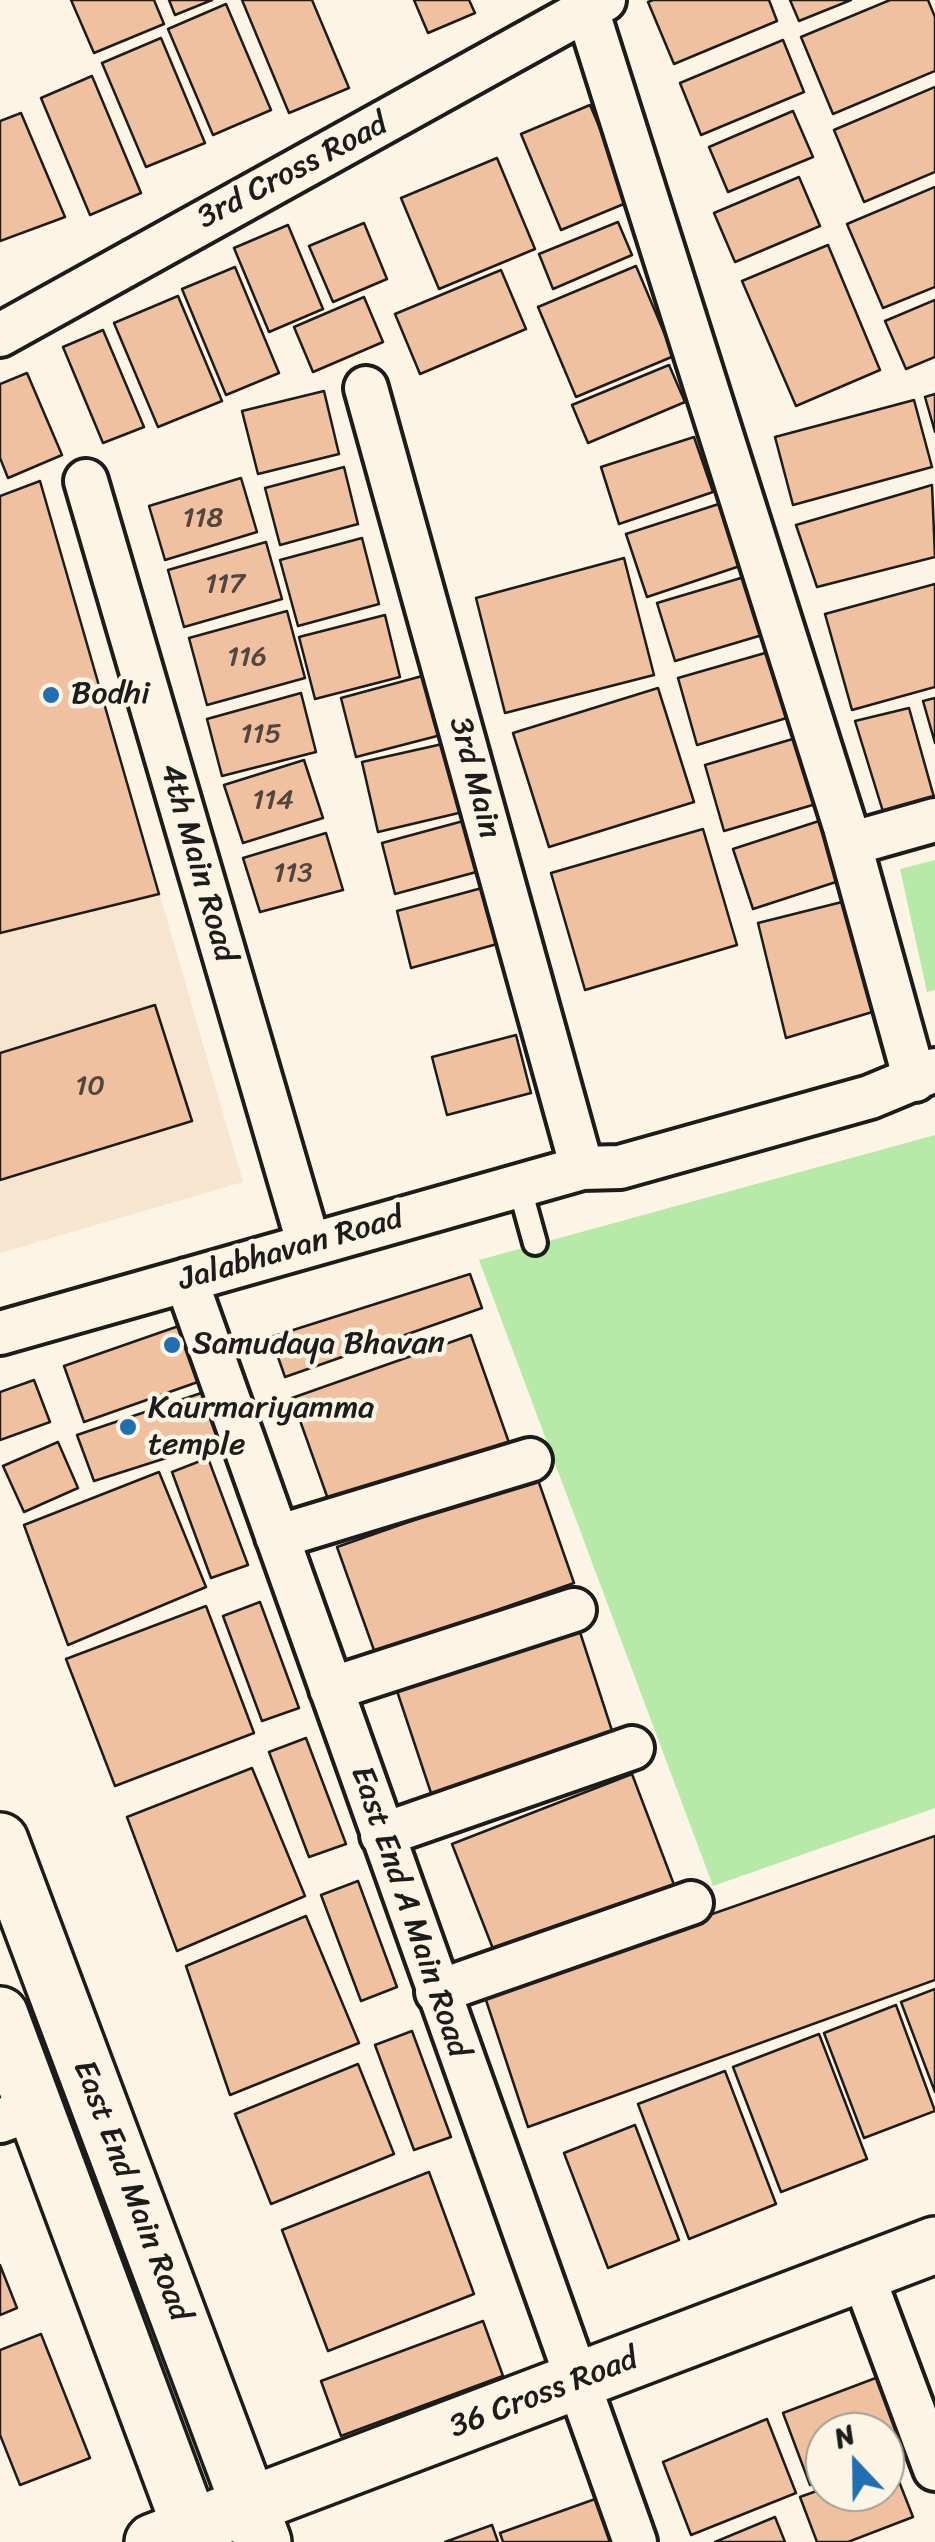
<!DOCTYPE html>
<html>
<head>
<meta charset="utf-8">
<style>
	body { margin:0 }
	#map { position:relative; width:935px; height:2542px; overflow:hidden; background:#fcf5e5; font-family:Sriracha,sans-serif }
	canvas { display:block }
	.north { position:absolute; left:805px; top:2412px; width:100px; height:100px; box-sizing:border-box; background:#fcf5e5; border:2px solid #a29e95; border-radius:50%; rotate:338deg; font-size:28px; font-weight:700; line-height:40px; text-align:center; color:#1c1c1c }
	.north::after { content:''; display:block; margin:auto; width:35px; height:45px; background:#1f6fb2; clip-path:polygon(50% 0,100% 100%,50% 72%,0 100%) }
</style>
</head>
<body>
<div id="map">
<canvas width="935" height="2542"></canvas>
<div class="north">N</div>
</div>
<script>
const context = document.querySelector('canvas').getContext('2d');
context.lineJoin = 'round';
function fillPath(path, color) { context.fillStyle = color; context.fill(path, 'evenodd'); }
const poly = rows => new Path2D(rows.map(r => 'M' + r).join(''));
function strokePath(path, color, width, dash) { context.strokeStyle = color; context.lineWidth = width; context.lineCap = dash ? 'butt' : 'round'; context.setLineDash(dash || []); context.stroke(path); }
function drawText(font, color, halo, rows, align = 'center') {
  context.font = font + ' Sriracha,sans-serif'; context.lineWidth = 9; context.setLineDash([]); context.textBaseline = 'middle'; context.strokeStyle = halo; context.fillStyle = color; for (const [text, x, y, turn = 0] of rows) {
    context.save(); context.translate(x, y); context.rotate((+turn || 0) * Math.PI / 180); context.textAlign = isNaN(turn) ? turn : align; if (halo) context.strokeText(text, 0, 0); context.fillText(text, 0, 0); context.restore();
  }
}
fillPath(poly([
	[40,481,243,1182,0,1253,0,496]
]), '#f8e5d0');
fillPath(poly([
	[935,860,935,990,927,992,900,869],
	[935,1135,935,1808,713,1886,479,1260]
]), '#b7e9a9');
const building = poly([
	[71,0,154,0,164,24,94,53,71,0],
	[169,0,212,0,175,15,169,0],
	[242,0,312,0,349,88,289,113,242,0],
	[414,0,469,0,475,13,428,33,414,0],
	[653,0,769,0,777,21,674,64,648,2,653,0],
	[790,0,851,0,799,21,790,0],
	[890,0,928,0,935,17,935,71,833,114,801,37,890,0],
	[226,4,271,110,213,135,168,29,226,4],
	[161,38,205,143,146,167,102,63,161,38],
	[783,40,804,92,701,135,680,83,783,40],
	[92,76,141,193,90,215,41,98,92,76],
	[935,87,935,172,864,202,834,130,935,87],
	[590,105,631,201,561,230,521,134,590,105],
	[793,111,813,157,728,192,709,147,793,111],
	[21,113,65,217,0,241,0,121,21,113],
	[497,158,535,249,439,289,401,198,497,158],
	[799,177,820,226,735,262,714,213,799,177],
	[935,187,935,287,883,308,847,224,935,187],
	[618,222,632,255,553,289,539,254,618,222],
	[364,223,387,279,333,302,309,246,364,223],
	[288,225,323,309,269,332,234,248,288,225],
	[828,245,880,370,796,406,742,281,828,245],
	[636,266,674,356,576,397,538,307,636,266],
	[235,267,279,373,226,395,182,289,235,267],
	[501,270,526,329,420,374,395,314,501,270],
	[178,296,222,401,158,427,114,323,178,296],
	[364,297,383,342,313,372,294,327,364,297],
	[935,300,935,357,906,369,885,321,935,300],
	[103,330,144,427,103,443,63,347,103,330],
	[669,365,685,402,588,443,572,405,669,365],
	[27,373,62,455,8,478,0,458,0,384,27,373],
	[324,391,339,454,258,474,242,411,324,391],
	[935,394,935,432,925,397,935,394],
	[914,400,932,467,793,505,775,437,914,400],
	[694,437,713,492,619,524,601,467,694,437],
	[344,467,358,524,280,545,265,488,344,467],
	[241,478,257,532,165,560,149,506,241,478],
	[40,481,159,894,0,933,0,496,40,481],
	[932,485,935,557,817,587,796,525,932,485],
	[728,501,749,563,647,597,626,534,728,501],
	[362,538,379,604,298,626,280,560,362,538],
	[266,542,282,599,184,627,168,570,266,542],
	[624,558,654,675,505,713,476,598,624,558],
	[751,575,769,633,675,661,657,603,751,575],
	[935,584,935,687,852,710,825,614,935,584],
	[287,611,305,678,207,705,189,638,287,611],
	[385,615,400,677,315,699,299,637,385,615],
	[772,651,790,717,697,745,678,678,772,651],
	[426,675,441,735,356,757,341,698,426,675],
	[658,688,694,802,549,847,513,733,658,688],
	[301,693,316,752,222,776,207,719,301,693],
	[935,698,935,743,923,701,935,698],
	[909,708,935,801,885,818,855,721,909,708],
	[796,738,816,804,724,831,705,765,796,738],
	[447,743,463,812,378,832,362,762,447,743],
	[304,760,323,818,243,843,224,785,304,760],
	[467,820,480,871,395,894,382,843,467,820],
	[819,821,839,881,753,909,733,849,819,821],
	[703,829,737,945,585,990,551,873,703,829],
	[326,833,343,890,260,912,243,858,326,833],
	[482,888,497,944,411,968,397,911,482,888],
	[846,901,879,1010,786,1038,758,923,846,901],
	[155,1005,192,1121,0,1180,0,1053,155,1005],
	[516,1035,531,1093,447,1115,432,1057,516,1035],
	[470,1274,482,1308,285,1377,271,1337,470,1274],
	[196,1320,215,1376,84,1422,64,1366,196,1320],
	[471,1335,513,1454,334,1516,292,1398,471,1335],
	[34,1380,50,1422,0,1440,0,1392,34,1380],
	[216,1388,229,1438,94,1481,77,1435,216,1388],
	[58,1442,78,1488,24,1512,3,1466,58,1442],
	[208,1458,248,1565,211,1578,172,1472,208,1458],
	[159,1472,206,1587,68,1645,24,1525,159,1472],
	[537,1477,574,1583,375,1653,337,1547,537,1477],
	[260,1602,299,1708,262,1721,223,1616,260,1602],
	[206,1606,254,1733,115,1786,66,1659,206,1606],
	[578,1626,615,1740,433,1799,395,1685,578,1626],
	[306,1738,346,1844,309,1857,269,1752,306,1738],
	[252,1768,305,1896,177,1951,127,1817,252,1768],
	[632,1774,676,1890,497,1959,452,1844,632,1774],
	[935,1836,935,1980,528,2127,484,1994,935,1836],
	[358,1881,397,1987,361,2001,321,1895,358,1881],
	[306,1916,359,2043,230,2095,186,1966,306,1916],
	[935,1989,935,2092,901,2002,935,1989],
	[896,2005,935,2111,864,2138,824,2033,896,2005],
	[412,2031,451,2137,414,2150,375,2045,412,2031],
	[819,2034,867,2159,781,2192,733,2067,819,2034],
	[358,2064,394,2154,271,2204,235,2114,358,2064],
	[725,2071,776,2204,689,2239,638,2104,725,2071],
	[635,2125,679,2240,608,2268,564,2153,635,2125],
	[429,2172,474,2294,328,2351,282,2230,429,2172],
	[0,2265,17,2308,0,2315,0,2265],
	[483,2321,503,2376,341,2436,321,2381,483,2321],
	[41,2334,90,2458,20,2485,0,2435,0,2350,41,2334],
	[881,2376,909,2448,885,2457,885,2432,825,2432,825,2479,810,2485,783,2413,881,2376],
	[767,2419,796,2493,691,2535,663,2462,767,2419],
	[891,2461,913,2517,848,2542,817,2542,800,2497,825,2488,825,2492,885,2492,885,2464,891,2461],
	[598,2498,614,2542,503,2542,500,2533,598,2498],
	[775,2517,785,2542,715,2542,775,2517],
	[492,2525,498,2542,445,2542,492,2525]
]);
fillPath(building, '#f0c1a0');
strokePath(building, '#1c1c1c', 2.5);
const service = poly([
	[519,1185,535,1243]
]);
const minor = poly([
	[584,0,845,827,915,1080],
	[0,335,604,0],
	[366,388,582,1168],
	[86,481,309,1245],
	[850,844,935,820],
	[186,1280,635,2542],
	[0,1333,582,1168,620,1167,870,1097,935,1070],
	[277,1537,530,1460],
	[331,1689,574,1610],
	[382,1835,632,1748],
	[437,1992,691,1903],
	[0,2121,35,2108],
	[862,2273,935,2469]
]);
const tertiary = poly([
	[0,1841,263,2542],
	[0,2015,196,2542],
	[153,2542,935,2245]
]);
strokePath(service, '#1c1c1c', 30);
strokePath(minor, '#1c1c1c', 50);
strokePath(tertiary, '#1c1c1c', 62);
strokePath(service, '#fcf5e5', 22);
strokePath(minor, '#fcf5e5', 42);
strokePath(tertiary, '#fcf5e5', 55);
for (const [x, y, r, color] of [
	[51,695,10,"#1f6fb2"],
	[172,1345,10,"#1f6fb2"],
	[128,1427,10,"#1f6fb2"]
]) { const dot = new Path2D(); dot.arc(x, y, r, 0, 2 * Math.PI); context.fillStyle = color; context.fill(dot); strokePath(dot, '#fcf5e5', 4); }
drawText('28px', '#51453d', null, [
	["118",203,519],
	["117",225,585],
	["116",247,658],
	["115",261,735],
	["114",273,801],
	["113",293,874],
	["10",90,1087]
]);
drawText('32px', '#1c1c1c', '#fcf5e5', [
	["3rd Cross Road",293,172,-28],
	["3rd Main",474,778,75],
	["4th Main Road",197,863,74],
	["Jalabhavan Road",291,1250,-16],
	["East End A Main Road",409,1912,71],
	["East End Main Road",131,2191,69],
	["36 Cross Road",544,2394,-21]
]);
drawText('32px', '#1c1c1c', '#fcf5e5', [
	["Bodhi",71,695],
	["Samudaya Bhavan",192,1345],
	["Kaurmariyamma",148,1409],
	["temple",148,1446]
], 'left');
</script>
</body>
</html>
